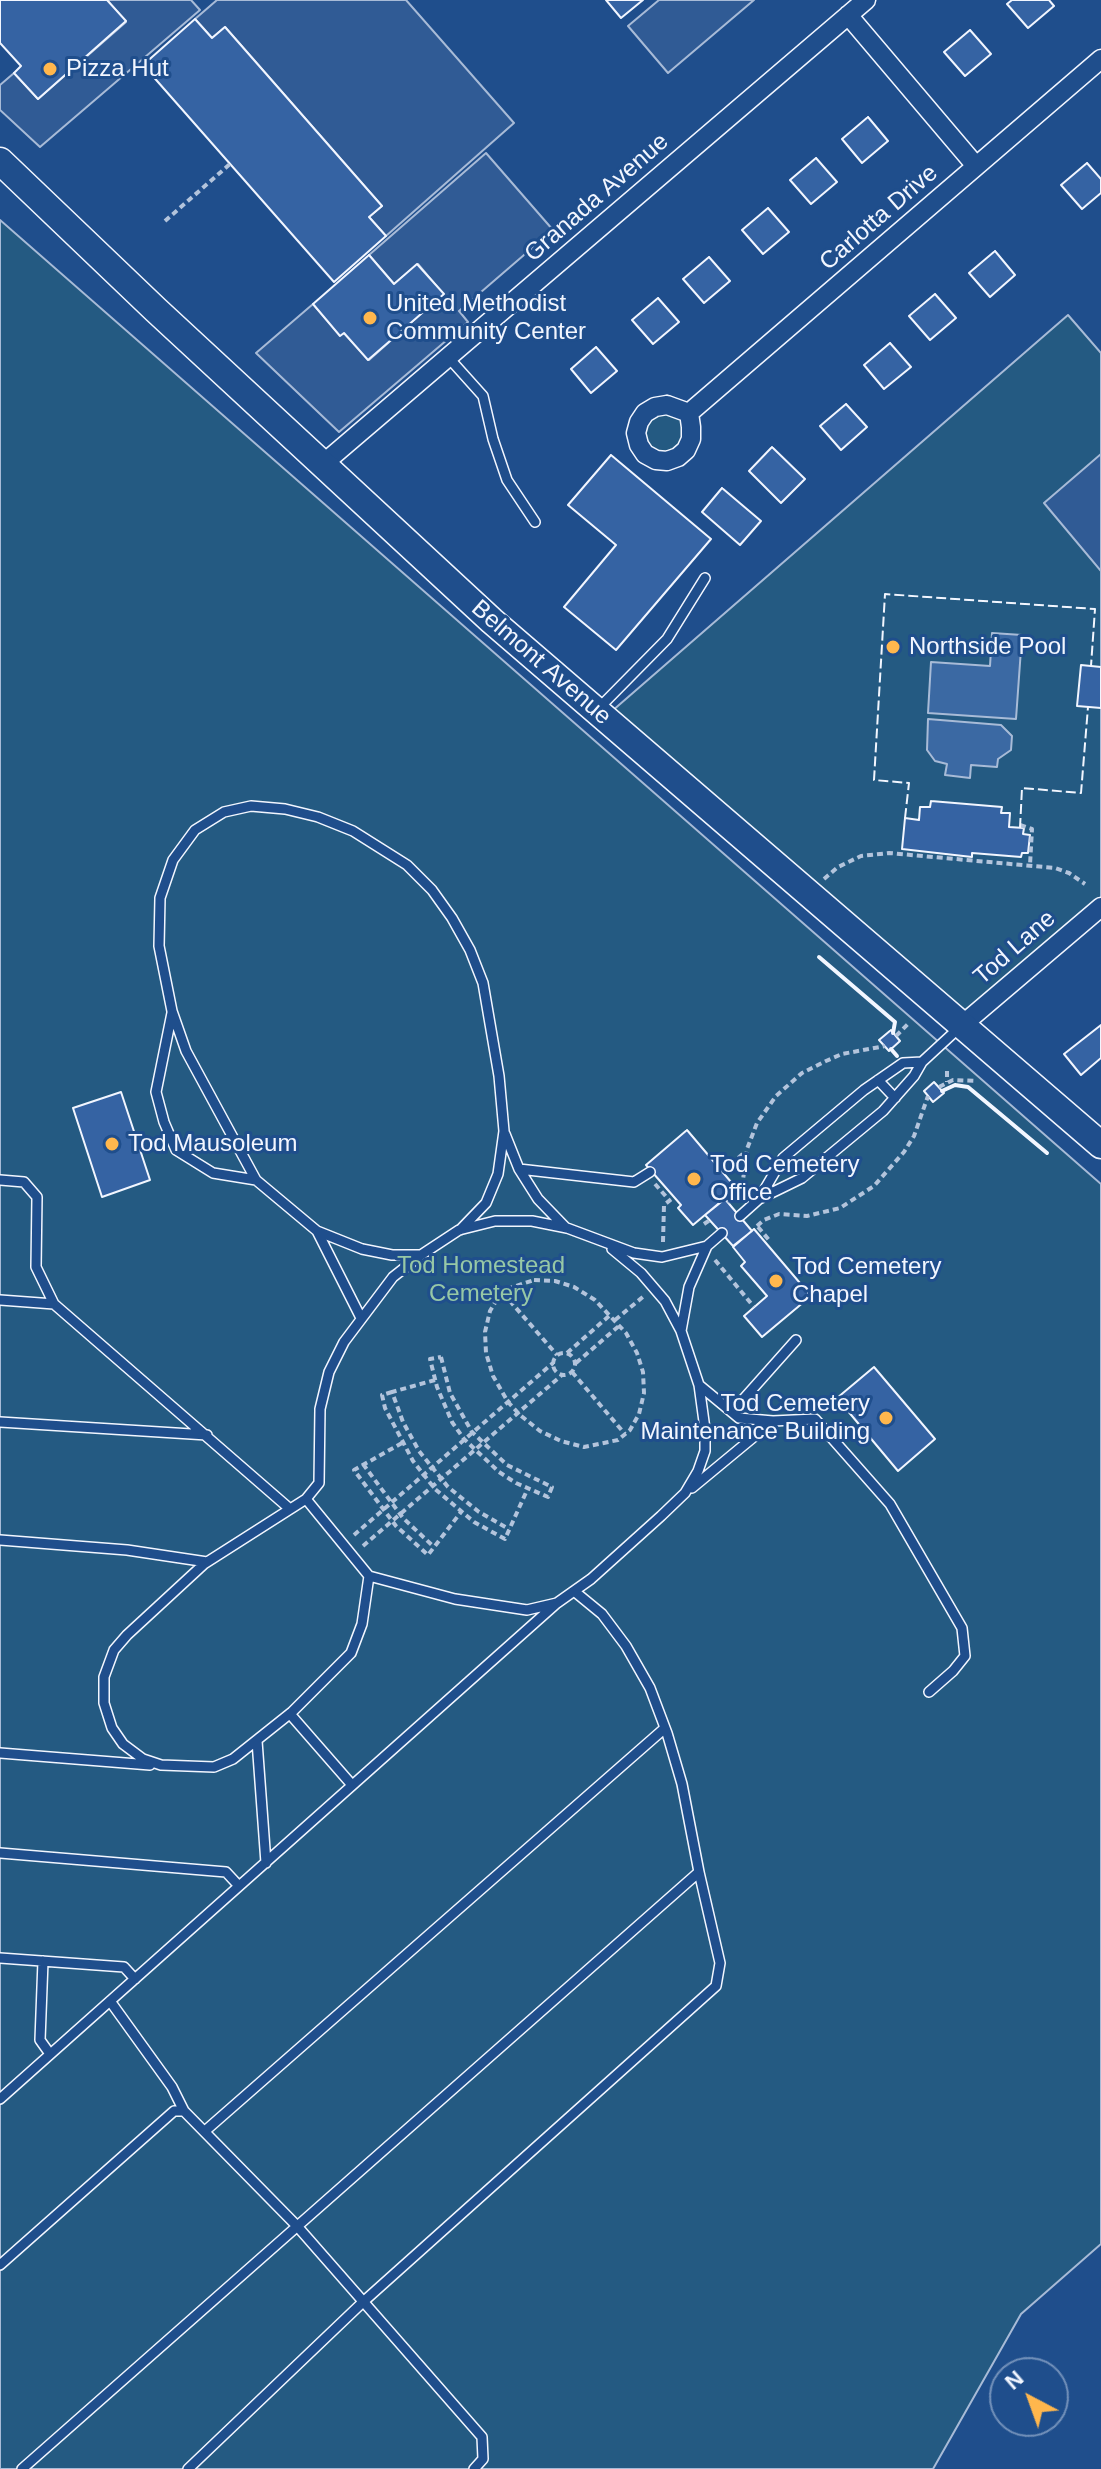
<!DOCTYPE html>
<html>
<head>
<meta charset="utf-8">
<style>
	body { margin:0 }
	#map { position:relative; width:1101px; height:2469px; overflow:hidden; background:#1f4e8c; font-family:Arial,sans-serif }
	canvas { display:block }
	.north { position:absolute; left:989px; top:2357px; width:80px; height:80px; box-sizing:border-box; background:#1f4e8c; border:2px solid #7391ba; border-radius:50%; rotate:319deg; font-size:22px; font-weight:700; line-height:32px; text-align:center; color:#f2f6ff }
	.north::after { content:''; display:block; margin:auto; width:28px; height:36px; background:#ffb74d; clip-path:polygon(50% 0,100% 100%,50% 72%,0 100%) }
</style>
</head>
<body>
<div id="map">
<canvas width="1101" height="2469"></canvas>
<div class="north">N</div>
</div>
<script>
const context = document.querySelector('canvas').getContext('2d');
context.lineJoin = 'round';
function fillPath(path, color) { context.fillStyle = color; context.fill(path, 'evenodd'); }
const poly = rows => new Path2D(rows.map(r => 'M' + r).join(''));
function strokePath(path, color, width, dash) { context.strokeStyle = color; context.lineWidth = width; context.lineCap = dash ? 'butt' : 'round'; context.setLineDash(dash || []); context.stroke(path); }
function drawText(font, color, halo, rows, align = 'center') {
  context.font = font + ' Arial,sans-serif'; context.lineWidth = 6; context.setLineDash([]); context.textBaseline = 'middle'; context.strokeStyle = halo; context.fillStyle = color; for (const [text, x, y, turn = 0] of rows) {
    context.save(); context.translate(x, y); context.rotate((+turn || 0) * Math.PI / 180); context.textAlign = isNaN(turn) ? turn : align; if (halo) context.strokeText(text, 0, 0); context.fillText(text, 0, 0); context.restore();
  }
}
const green = poly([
	[0,220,1101,1184,1101,2244,1021,2314,933,2469,0,2469,0,220],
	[1068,315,1101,353,1101,907,961,1026,604,718,1068,315],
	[645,413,689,413,691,439,656,460,639,422,645,413]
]);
fillPath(green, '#245a82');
strokePath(green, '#a8bbd7', 2);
const parking = poly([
	[107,0,191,0,200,10,40,147,0,110,0,85,14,73,38,99,126,22,107,0],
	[217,0,406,0,514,123,386,236,369,217,382,206,225,27,212,38,195,19,217,0],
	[659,0,754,0,668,73,628,26,659,0],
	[486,153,553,230,459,311,468,322,339,432,256,353,313,304,340,335,344,333,369,360,443,294,418,264,394,284,369,255,486,153],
	[1101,454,1101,571,1044,503,1101,454]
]);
fillPath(parking, '#305b95');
strokePath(parking, '#a8bbd7', 2);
const water = poly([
	[992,633,1022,635,1016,719,928,713,931,662,990,666,992,633],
	[928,719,1001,725,1012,736,1011,750,998,759,997,767,971,765,970,778,945,775,947,764,935,761,927,750,928,719]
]);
fillPath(water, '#3b69a3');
strokePath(water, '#a8bbd7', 2);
const building = poly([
	[0,0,107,0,126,21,38,99,14,73,21,66,0,43,0,0],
	[606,0,643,0,621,18,606,0],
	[1012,0,1049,0,1054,6,1028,28,1007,4,1012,0],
	[195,19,212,38,225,27,382,206,369,217,386,236,334,282,143,65,195,19],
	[970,30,991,54,965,76,944,52,970,30],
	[868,117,888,141,862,163,842,139,868,117],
	[816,158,837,182,811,204,790,180,816,158],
	[1087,163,1101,179,1101,193,1082,209,1061,185,1087,163],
	[768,208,789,232,763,254,742,230,768,208],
	[995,251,1015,275,990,297,969,273,995,251],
	[369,255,394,284,417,264,444,294,368,360,344,333,340,336,313,304,369,255],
	[709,257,730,281,704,303,683,279,709,257],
	[935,294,956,318,930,340,909,316,935,294],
	[658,298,679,322,653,344,632,320,658,298],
	[890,343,911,367,884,389,864,365,890,343],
	[596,347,617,371,591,393,571,369,596,347],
	[846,404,867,427,841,450,820,426,846,404],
	[772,447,805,479,781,503,749,471,772,447],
	[611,455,711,539,616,650,564,607,616,545,568,505,611,455],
	[722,488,761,521,740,545,702,512,722,488],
	[1081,665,1101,667,1101,708,1077,706,1081,665],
	[931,801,1002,807,1001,813,1010,813,1009,827,1024,828,1023,834,1030,835,1028,853,1022,853,1021,857,972,853,972,857,902,849,905,818,919,820,920,807,930,807,931,801],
	[1101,1025,1101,1058,1081,1075,1064,1054,1101,1025],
	[891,1030,900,1041,889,1051,879,1040,891,1030],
	[934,1082,944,1093,933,1102,924,1091,934,1082],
	[121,1092,150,1180,102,1197,73,1108,121,1092],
	[687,1130,731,1182,730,1194,693,1225,678,1208,681,1205,646,1165,687,1130],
	[725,1199,752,1231,733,1246,705,1215,725,1199],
	[754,1229,811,1296,762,1337,744,1316,767,1296,741,1266,745,1262,733,1247,754,1229],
	[874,1367,935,1439,898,1471,837,1398,874,1367]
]);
fillPath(building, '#3563a3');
strokePath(building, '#f2f6ff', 2);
const lane = poly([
	[448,357,483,396,493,439,507,480,535,522],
	[598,709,667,639,705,578],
	[172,1013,156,1092,164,1122,176,1150,213,1173,256,1180],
	[878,1080,895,1098],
	[505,1134,519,1169,538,1199,566,1228],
	[519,1169,634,1182,650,1172],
	[0,1180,24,1182,37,1197,36,1267,54,1304,290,1509],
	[759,1199,783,1158,864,1090,903,1063,922,1062],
	[740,1216,759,1199,802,1178,883,1111,914,1076,922,1062,961,1026],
	[317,1231,362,1249,392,1255,421,1255],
	[612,1249,641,1273,665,1301,681,1331],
	[0,1300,54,1304],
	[361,1318,317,1231,256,1180,186,1051,172,1011,159,946,160,898,173,860,195,830,224,812,251,806,285,809,318,817,353,831,407,865,432,890,452,918,470,950,483,983,499,1076,504,1131,498,1174,486,1203,460,1230],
	[699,1385,739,1418,773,1421,815,1419,890,1504,962,1628,965,1656,953,1671,929,1692],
	[732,1412,796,1340],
	[0,1422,207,1435],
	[692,1488,773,1421],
	[306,1499,369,1576,455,1599,527,1610,557,1603,591,1579,661,1516,685,1493,698,1471,705,1451,705,1429,699,1385,681,1331,689,1287,707,1246],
	[0,1540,127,1550,207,1562],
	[369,1576,362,1624,351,1653,292,1712,233,1759,214,1767,161,1765,143,1759,123,1744,112,1728,104,1703,104,1677,114,1650,127,1635,204,1564,306,1499,319,1483,320,1409,329,1372,344,1342,393,1277,421,1255,459,1230,495,1221,532,1221,567,1228,634,1253,662,1257,707,1246,722,1233],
	[290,1714,352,1785],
	[257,1741,266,1863],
	[0,1753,150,1765],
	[0,1853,226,1872,239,1886],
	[0,1958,124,1967,135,1979],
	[43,1961,40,2040,50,2054],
	[110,2001,172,2087,184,2111],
	[0,2099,557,1603],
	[205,2131,665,1728],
	[0,2265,174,2111,184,2111,297,2226,482,2437,483,2459,474,2469],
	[22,2469,699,1872,682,1784,667,1733,650,1688,626,1646,602,1614,574,1591],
	[188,2469,363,2302,716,1986,720,1963,699,1872]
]);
const street = poly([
	[848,15,976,166],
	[667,405,689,413,691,427,691,439,686,450,678,457,667,461,656,460,645,454,639,445,636,433,639,422,645,413,655,407,667,405],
	[689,413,1101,59],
	[323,464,866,0],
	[961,1026,1101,907]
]);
const secondary = poly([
	[0,161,156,310,492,621,1101,1145]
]);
strokePath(lane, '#f2f6ff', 12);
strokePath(street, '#f2f6ff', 21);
strokePath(secondary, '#f2f6ff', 29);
strokePath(poly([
	[165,221,230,164],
	[1020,825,1032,829,1030,865],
	[824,879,838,867,861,856,889,853,1055,868,1069,873,1085,884],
	[896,1036,908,1024],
	[947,1071,947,1082],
	[939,1087,953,1080,977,1081],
	[723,1171,745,1152],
	[655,1184,670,1201],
	[728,1203,743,1180,747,1149,757,1123,776,1096,802,1073,826,1061,842,1054,885,1046],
	[704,1224,710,1220],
	[757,1226,764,1220,779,1214,807,1216,840,1208,874,1186,904,1152,914,1136,928,1096],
	[758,1227,769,1240],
	[663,1242,664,1205,674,1197],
	[715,1260,754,1307],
	[534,1280,555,1281,574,1287,595,1300,626,1333,637,1353,643,1372,644,1393,639,1414,630,1430,618,1440,584,1447,561,1441,540,1431,520,1415,508,1402,493,1376,486,1353,485,1332,490,1311,499,1296,507,1289,534,1280],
	[503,1293,557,1355],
	[615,1320,644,1296],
	'553 1364a11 11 0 1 1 22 0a11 11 0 1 1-22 0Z',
	[567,1353,610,1315],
	[441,1357,450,1393,472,1432,507,1465,552,1487,548,1497,516,1483,499,1472,464,1439,452,1422,437,1387,430,1359,441,1357],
	[576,1363,620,1325],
	[572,1372,625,1434],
	[435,1380,392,1392,403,1422,419,1451,448,1487,479,1512,509,1529],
	[392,1392,382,1395,385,1408,413,1461,435,1489,474,1522,505,1539,528,1488],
	[402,1443,354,1470,396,1526,428,1555,461,1512],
	[363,1464,403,1518,434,1547],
	[354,1535,553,1363],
	[363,1546,562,1375]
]), '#b3c4dc', 4, [6, 4]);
strokePath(lane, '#1f4e8c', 9);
strokePath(street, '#1f4e8c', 18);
strokePath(secondary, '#1f4e8c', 26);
strokePath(poly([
	[905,818,909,783,874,780,885,594,1095,609,1091,666],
	[1020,828,1022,788,1081,793,1088,707]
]), '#f2f6ff', 2, [10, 4]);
strokePath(poly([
	[819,957,895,1022,893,1033],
	[891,1049,897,1056],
	[942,1091,955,1085,968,1087,1047,1153]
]), '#f2f6ff', 4);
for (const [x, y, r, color] of [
	[50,69,8,"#ffb74d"],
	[370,318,8,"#ffb74d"],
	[893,647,8,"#ffb74d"],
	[112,1144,8,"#ffb74d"],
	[694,1179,8,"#ffb74d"],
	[776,1281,8,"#ffb74d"],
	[886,1418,8,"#ffb74d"]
]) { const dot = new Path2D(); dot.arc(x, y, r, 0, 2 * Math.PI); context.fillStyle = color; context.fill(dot); strokePath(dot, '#1f4e8c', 3); }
drawText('24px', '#f2f6ff', '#1f4e8c', [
	["Pizza Hut",66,69],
	["United Methodist",386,304],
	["Community Center",386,332],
	["Northside Pool",909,647],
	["Tod Mausoleum",128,1144],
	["Tod Cemetery",710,1165],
	["Office",710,1193],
	["Tod Cemetery",792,1267],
	["Chapel",792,1295],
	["Tod Cemetery",870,1404,"right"],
	["Maintenance Building",870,1432,"right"]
], 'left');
drawText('24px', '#f2f6ff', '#1f4e8c', [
	["Granada Avenue",597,198,-41],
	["Carlotta Drive",879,218,-41],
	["Belmont Avenue",541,663,41],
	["Tod Lane",1015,948,-41]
]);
drawText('24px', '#97c8a6', '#1f4e8c', [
	["Tod Homestead",481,1266],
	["Cemetery",481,1294]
]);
</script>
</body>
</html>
